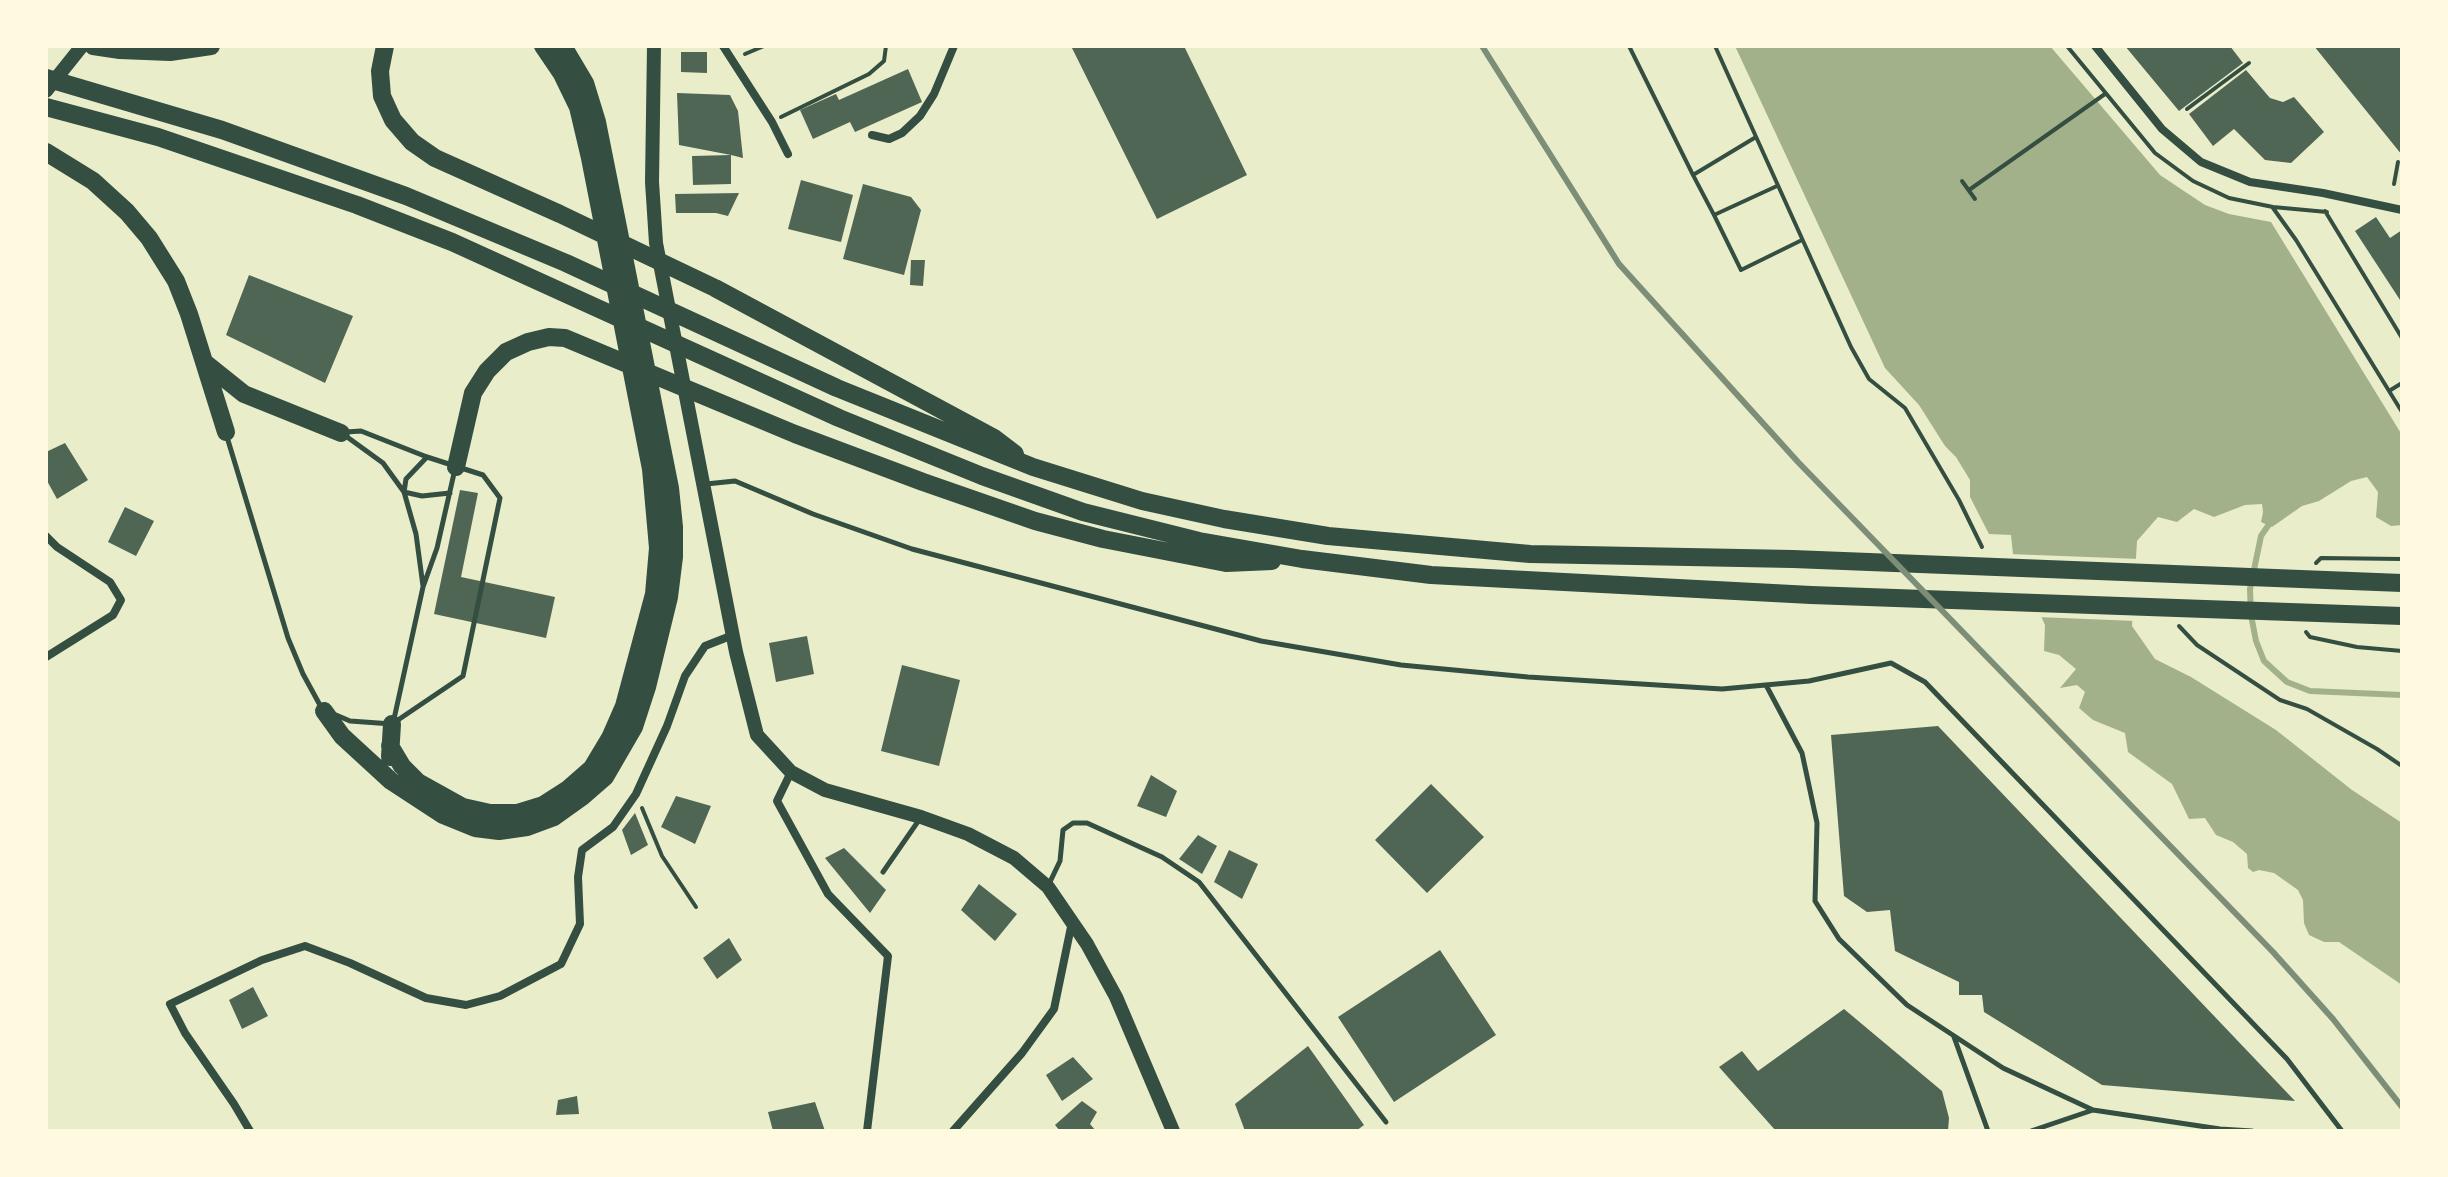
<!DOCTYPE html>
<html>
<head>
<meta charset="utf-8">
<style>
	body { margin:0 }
	#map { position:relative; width:2448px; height:1177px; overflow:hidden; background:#e9edc9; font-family:Bitter,serif }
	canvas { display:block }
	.frame { position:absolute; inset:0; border:48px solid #fefae0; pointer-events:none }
</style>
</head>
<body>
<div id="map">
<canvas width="2448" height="1177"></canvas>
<div class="frame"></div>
</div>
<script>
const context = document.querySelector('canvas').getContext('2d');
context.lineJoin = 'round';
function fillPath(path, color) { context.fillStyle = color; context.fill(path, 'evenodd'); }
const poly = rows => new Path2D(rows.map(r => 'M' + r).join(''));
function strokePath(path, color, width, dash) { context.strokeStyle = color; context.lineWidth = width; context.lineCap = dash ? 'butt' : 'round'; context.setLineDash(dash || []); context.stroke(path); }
fillPath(poly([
	[1735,46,2050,46,2160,175,2205,205,2229,214,2271,222,2402,435,2402,525,2391,526,2376,517,2378,492,2367,477,2351,481,2319,501,2302,506,2272,527,2261,522,2263,512,2262,504,2245,505,2214,517,2194,509,2177,522,2158,517,2137,541,2132,626,2155,659,2191,677,2276,730,2352,790,2402,823,2402,985,2339,942,2324,942,2309,935,2304,923,2303,900,2298,890,2274,873,2259,870,2253,872,2248,868,2247,854,2233,842,2216,835,2205,818,2189,819,2172,784,2128,752,2125,733,2093,720,2079,708,2085,692,2077,685,2060,688,2076,669,2059,655,2044,651,2045,625,2013,554,2011,535,1989,534,1970,497,1970,480,1956,457,1945,446,1919,405,1885,368]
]), '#a3b18a');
fillPath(poly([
	[2009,554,2140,559,2136,621,2037,617]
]), '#e9edc9');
strokePath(poly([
	[2272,520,2261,536,2250,589,2251,615,2256,641,2264,661,2287,682,2310,691,2402,695]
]), '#a3b18a', 6);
fillPath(poly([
	[1071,46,1184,46,1247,175,1157,219],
	[2125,46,2230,46,2243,63,2179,111],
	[2314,46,2402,46,2402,155,2355,97],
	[681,52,707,52,707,73,681,72],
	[908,69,922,102,855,132,850,122,813,139,800,110,836,94,839,100],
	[2246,70,2270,98,2283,102,2294,97,2324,132,2291,163,2265,160,2234,129,2213,146,2189,114],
	[677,93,730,95,738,111,743,158,731,155,731,184,693,185,692,156,731,155,679,145],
	[801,180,853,195,841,242,788,229],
	[863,184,911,197,921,210,904,275,843,259],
	[739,193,728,216,716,213,676,213,675,194],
	[2376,217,2390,238,2402,230,2402,303,2355,231],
	[911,260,925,260,923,286,910,285],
	[249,275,353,316,325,383,226,335],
	[65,443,88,480,57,499,46,479,46,452],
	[460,490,478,493,461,577,555,597,546,638,434,614],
	[125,507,154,521,136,556,108,542],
	[807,636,814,674,776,682,769,643],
	[902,665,960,680,939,766,881,751],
	[1938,726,2295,1101,2102,1085,1984,1012,1982,995,1959,995,1959,982,1895,951,1890,910,1867,912,1844,896,1831,735],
	[1151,775,1177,791,1166,817,1137,806],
	[1431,784,1484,837,1427,893,1375,840],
	[676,796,711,806,695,844,661,827],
	[635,813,648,845,631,855,622,830],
	[1198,835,1217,846,1202,874,1179,859],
	[844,848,886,890,870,913,825,858],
	[1229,850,1258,864,1242,899,1214,882],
	[979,884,1017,914,995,941,961,910],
	[729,938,742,960,717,979,703,958],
	[1440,950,1496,1035,1394,1102,1338,1017],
	[253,987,268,1016,242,1029,229,1000],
	[1844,1009,1942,1091,1949,1118,1948,1131,1776,1131,1719,1067,1742,1051,1758,1071],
	[1308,1046,1364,1125,1356,1131,1245,1131,1235,1104],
	[1073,1057,1093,1079,1062,1101,1046,1075],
	[577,1096,579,1114,556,1115,558,1100],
	[1082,1101,1097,1112,1090,1124,1096,1131,1060,1131,1055,1125],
	[815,1102,825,1131,773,1131,768,1112]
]), '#4f6655');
strokePath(poly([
	[1629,46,1693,175,1756,137],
	[1715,46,1851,347,1869,379,1905,408,1959,500,1982,547],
	[2067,46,2155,153,2193,181,2229,198,2273,207,2327,212],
	[745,54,764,46],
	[2187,109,2249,63],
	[781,117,869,74,884,61,886,46],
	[1693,175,1714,215,1777,186],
	[1962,181,1975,199],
	[2394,184,2398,162],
	[1969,190,2105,94],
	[2273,208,2296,240,2402,412],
	[2325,211,2402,338],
	[1714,215,1741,270,1802,240],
	[2389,391,2402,383],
	[2316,563,2321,558,2402,559],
	[2179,626,2197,645,2280,700,2307,709,2377,749,2402,766],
	[2306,632,2310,637,2357,647,2402,651],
	[642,808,662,856,696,907]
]), '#344e41', 4);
strokePath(poly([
	[343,434,383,463,404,492,416,534,423,586],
	[227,437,288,638,303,674,321,707],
	[427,457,406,479,404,492,422,496,450,493],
	[706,484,735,481,813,514,912,549,1261,641,1401,665,1528,677,1722,689,1809,681,1891,663,1925,682,2287,1059,2342,1131],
	[1766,685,1802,753,1817,823,1815,901,1839,939,1907,1005,2003,1068,2093,1110,2220,1129,2252,1131],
	[336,715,350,721,392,724,463,676,500,498,483,475,427,457,361,431,346,432],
	[394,719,423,587,437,548,455,469],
	[883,872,919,820],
	[1049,884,1060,861,1063,830,1073,823,1087,823,1162,857,1199,882,1386,1122],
	[1954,1037,1988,1131],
	[2031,1131,2093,1110]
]), '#344e41', 5);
strokePath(poly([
	[723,46,772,122,788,154],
	[2095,46,2162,129,2201,162,2250,182,2323,193,2402,210],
	[872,135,889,139,902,133,920,116,934,94,954,46],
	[46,536,57,547,110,582,121,600,113,615,46,657],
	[791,772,777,801,828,894,888,956,867,1131],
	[250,1131,234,1104,185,1033,170,1004,262,960,305,946,350,963,426,998,466,1005,500,996,561,964,580,924,578,877,582,850,613,827,636,794,667,726,685,676,705,646,733,635],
	[953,1131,1022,1053,1054,1009,1072,922]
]), '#344e41', 8);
strokePath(poly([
	[654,46,652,182,656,243,736,652,757,735,791,772,825,790,921,817,968,834,1014,858,1048,887,1087,944,1116,997,1173,1131],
	[46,91,82,46]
]), '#344e41', 14);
strokePath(poly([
	[93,46,120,50,170,52,211,46],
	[385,46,380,71,382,96,393,120,412,142,435,158,560,214,715,288,994,438,1015,454],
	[46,78,222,130,406,196,566,263,837,388,1033,467,1142,501,1224,519,1328,536,1530,554,1793,559,2402,583],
	[46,107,158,137,357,205,452,242,839,418,982,476,1083,512,1199,541,1302,559,1431,575,1811,595,2402,616],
	[46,152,93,181,127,212,149,238,176,281,189,314,226,432],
	[204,362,244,394,341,433],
	[456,467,473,393,487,371,506,352,528,342,549,337,565,338,795,434,923,482,1035,521,1103,539,1226,563,1272,561],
	[324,711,342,736,391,781,443,815,475,828,499,831,527,827,554,817,582,797,605,777,634,727,647,687,669,597,674,557,674,527,670,488,597,122,585,83,563,46],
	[390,746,402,766,418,782,463,807,490,813,517,813,543,805,568,789,592,768,610,738,624,706,654,594,658,548,651,469,590,158,578,107,562,74,543,46],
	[390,757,392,724]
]), '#344e41', 18);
strokePath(poly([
	[1482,46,1619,264,1798,462,2273,952,2333,1019,2402,1107]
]), '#7c8e77', 6);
</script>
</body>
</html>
